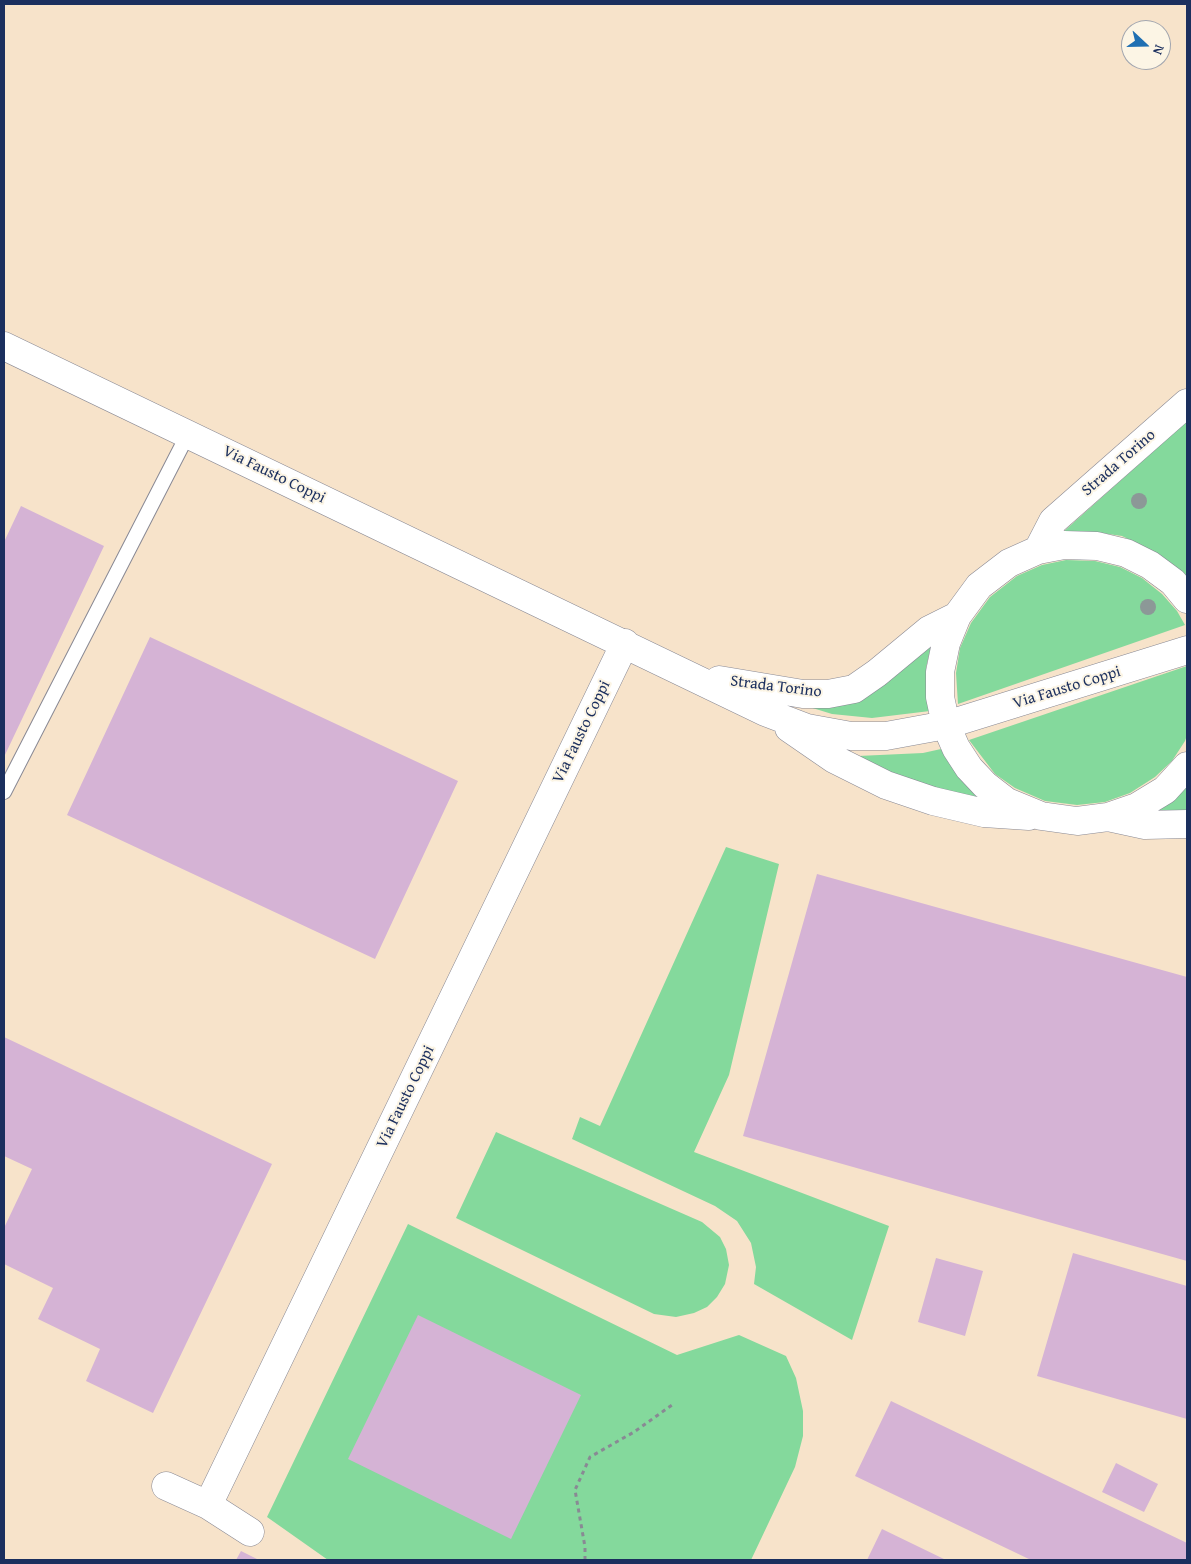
<!DOCTYPE html>
<html>
<head>
<meta charset="utf-8">
<style>
	body { margin:0 }
	#map { position:relative; width:1191px; height:1564px; overflow:hidden; background:#f7e3ca; font-family:"Gentium Book Plus",serif }
	canvas { display:block }
	.frame { position:absolute; inset:0; border:5px solid #1b2f5e; pointer-events:none }
	.north { position:absolute; left:1121px; top:20px; width:50px; height:50px; box-sizing:border-box; background:#fcf5e5; border:1px solid #a2a6af; border-radius:50%; rotate:111deg; font-size:14px; font-weight:700; line-height:20px; text-align:center; color:#1b2f5e }
	.north::after { content:''; display:block; margin:auto; width:18px; height:22px; background:#1f6fb2; clip-path:polygon(50% 0,100% 100%,50% 72%,0 100%) }
</style>
</head>
<body>
<div id="map">
<canvas width="1191" height="1564"></canvas>
<div class="frame"></div>
<div class="north">N</div>
</div>
<script>
const context = document.querySelector('canvas').getContext('2d');
context.lineJoin = 'round';
function fillPath(path, color) { context.fillStyle = color; context.fill(path, 'evenodd'); }
const poly = rows => new Path2D(rows.map(r => 'M' + r).join(''));
function strokePath(path, color, width, dash) { context.strokeStyle = color; context.lineWidth = width; context.lineCap = dash ? 'butt' : 'round'; context.setLineDash(dash || []); context.stroke(path); }
function drawText(font, color, halo, rows, align = 'center') {
  context.font = font + ' "Gentium Book Plus",serif'; context.lineWidth = 4; context.setLineDash([]); context.textBaseline = 'middle'; context.strokeStyle = halo; context.fillStyle = color; for (const [text, x, y, turn = 0] of rows) {
    context.save(); context.translate(x, y); context.rotate((+turn || 0) * Math.PI / 180); context.textAlign = isNaN(turn) ? turn : align; if (halo) context.strokeText(text, 0, 0); context.fillText(text, 0, 0); context.restore();
  }
}
fillPath(poly([
	[1187,421,1187,576,1150,550,1122,536,1101,533,1062,533],
	[1066,560,1095,561,1120,567,1142,578,1162,594,1177,611,1185,625,958,704,956,673,960,648,971,623,990,597,1017,576,1042,565],
	[932,642,926,668,930,711,872,718,832,714,806,706],
	[1187,666,1187,735,1185,741,1172,761,1155,777,1130,793,1105,802,1077,805,1045,801,1015,788,995,774,969,740],
	[941,749,952,766,992,806,906,784,858,756,923,753],
	[1187,783,1187,810,1157,810],
	[726,847,779,864,729,1075,694,1152,889,1226,852,1340,754,1284,756,1267,751,1243,737,1221,715,1206,572,1139,580,1117,600,1126],
	[496,1132,702,1222,720,1237,726,1249,729,1265,725,1284,717,1297,707,1307,694,1313,676,1317,654,1314,456,1218],
	[408,1224,677,1355,739,1335,786,1356,796,1378,803,1411,803,1436,795,1467,751,1560,328,1560,267,1517]
]), '#84d99c');
fillPath(poly([
	[21,506,104,546,4,757,4,542],
	[150,637,458,781,375,959,67,815],
	[817,874,1187,977,1187,1261,743,1136],
	[4,1037,272,1164,153,1413,86,1381,100,1349,38,1319,53,1288,4,1264,4,1228,32,1169,4,1156],
	[1073,1253,1187,1286,1187,1419,1037,1376],
	[936,1258,983,1271,965,1336,918,1322],
	[418,1315,581,1395,511,1539,348,1459],
	[891,1401,1187,1543,1187,1560,1031,1560,855,1476],
	[1116,1463,1158,1484,1144,1512,1102,1492],
	[882,1529,946,1560,867,1560],
	[241,1551,259,1560,236,1560]
]), '#d5b3d5');
const lane = poly([
	[4,792,188,434]
]);
const street = poly([
	[4,346,765,712,807,728,851,736,886,736,946,725,1187,650],
	[1038,550,1053,521,1187,403],
	[1187,599,1173,582,1150,565,1126,553,1097,546,1064,545,1038,550,1009,563,979,586,957,616,946,643,940,672,940,697,946,725,956,748,969,768,985,785,1007,802,1041,816,1077,821,1108,817,1137,807,1165,790,1187,766],
	[719,680,803,694,828,694,854,689,877,673,929,630,957,616],
	[789,728,834,759,886,785,933,801,984,813,1029,816],
	[1108,817,1145,825,1187,824],
	[166,1486,208,1505],
	[250,1532,208,1505,625,643]
]);
strokePath(lane, '#898994', 16);
strokePath(street, '#898994', 29);
strokePath(poly([
	[585,1560,585,1547,575,1490,590,1457,634,1432,672,1405]
]), '#898994', 3, [4, 4]);
strokePath(lane, '#fff', 14);
strokePath(street, '#fff', 28);
context.fillStyle = '#8c9897';
for (const [x, y] of [
	[1139,501],
	[1148,607]
]) { context.beginPath(); context.arc(x, y, 8, 0, 2 * Math.PI); context.fill(); }
drawText('16px', '#1b2f5e', '#fcf5e5', [
	["Strada Torino",1119,463,-41],
	["Via Fausto Coppi",274,475,26],
	["Strada Torino",776,687,7],
	["Via Fausto Coppi",1067,688,-17],
	["Via Fausto Coppi",582,732,-64],
	["Via Fausto Coppi",406,1097,-64]
]);
</script>
</body>
</html>
